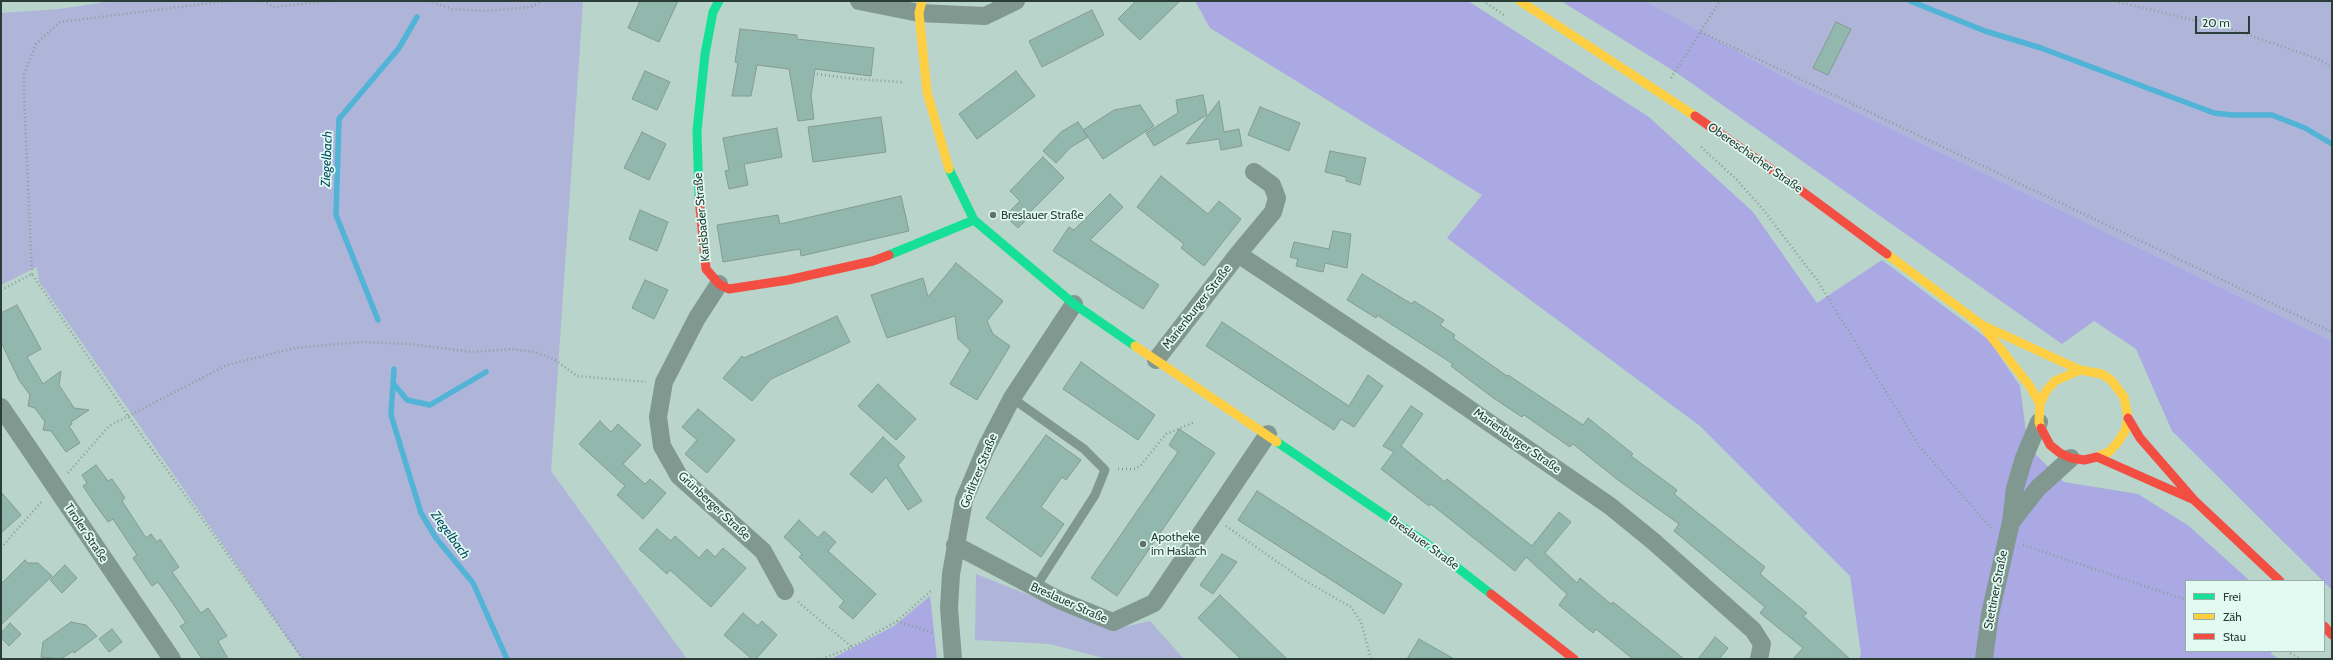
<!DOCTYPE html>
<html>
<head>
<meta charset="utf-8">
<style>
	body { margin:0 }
	#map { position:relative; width:2333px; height:660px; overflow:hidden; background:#b9d4ca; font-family:Cabin,sans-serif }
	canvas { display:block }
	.frame { position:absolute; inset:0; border:2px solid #2a3e37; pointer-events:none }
	.legend { position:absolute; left:2185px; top:580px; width:140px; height:72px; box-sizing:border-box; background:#e2faf1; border:1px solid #98afa7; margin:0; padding:5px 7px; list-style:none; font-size:12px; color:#2a3e37 }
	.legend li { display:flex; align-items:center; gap:8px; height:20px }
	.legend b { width:20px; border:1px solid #98afa7 }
	.scale { position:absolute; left:2195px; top:16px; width:55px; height:18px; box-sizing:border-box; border:2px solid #2a3e37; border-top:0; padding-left:5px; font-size:12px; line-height:14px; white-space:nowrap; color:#2a3e37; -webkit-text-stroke:3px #e2faf1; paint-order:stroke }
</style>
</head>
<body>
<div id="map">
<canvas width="2333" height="660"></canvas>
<div class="frame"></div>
<ul class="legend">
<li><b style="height:5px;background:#16e098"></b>Frei</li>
<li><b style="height:5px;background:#ffcf43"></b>Zäh</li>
<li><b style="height:5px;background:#f24e42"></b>Stau</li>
</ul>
<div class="scale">20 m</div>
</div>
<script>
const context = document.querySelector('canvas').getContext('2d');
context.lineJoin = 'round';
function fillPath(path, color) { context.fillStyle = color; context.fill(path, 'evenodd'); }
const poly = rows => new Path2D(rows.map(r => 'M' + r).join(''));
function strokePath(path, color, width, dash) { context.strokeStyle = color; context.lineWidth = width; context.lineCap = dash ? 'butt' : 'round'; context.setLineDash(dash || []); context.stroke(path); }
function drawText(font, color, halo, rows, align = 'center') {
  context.font = font + ' Cabin,sans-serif'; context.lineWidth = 3.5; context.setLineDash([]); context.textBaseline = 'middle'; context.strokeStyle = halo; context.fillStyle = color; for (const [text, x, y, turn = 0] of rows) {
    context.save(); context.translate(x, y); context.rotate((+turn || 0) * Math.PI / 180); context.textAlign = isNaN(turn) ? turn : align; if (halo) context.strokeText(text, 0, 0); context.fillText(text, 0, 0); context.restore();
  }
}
fillPath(poly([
	[112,1,583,1,551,471,687,659,302,659,39,281,37,267,1,285,1,13,59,9],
	[1645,1,2332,1,2332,341,1792,81],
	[976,574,1114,629,1150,621,1184,659,1107,659,1050,644,975,640]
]), '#afb4d9');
fillPath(poly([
	[1195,1,1468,1,1649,117,1753,212,1817,303,1882,260,1989,340,2020,386,2028,447,2064,482,2138,494,2189,526,2250,581,2186,581,2186,651,2272,651,2271,654,2279,659,1859,659,1861,654,1850,576,1700,426,1447,238,1482,195,1210,28],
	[1561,1,1645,1,1792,81,2332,341,2332,590,2172,431,2136,349,2094,321,2062,344,1677,73],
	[930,596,937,659,831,659,894,626]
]), '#aaa9e3');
strokePath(poly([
	[1910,1,1985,31,2041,48,2214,113,2232,115,2272,115,2305,128,2332,144],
	[378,320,336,215,339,119,399,48,417,17],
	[394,369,391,415,421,513,436,538,473,583,507,659],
	[393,383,407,400,430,405,486,372]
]), '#51b4d6', 5.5);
const building = poly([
	[640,1,678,1,659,42,628,28,640,1],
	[1136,1,1180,1,1140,40,1118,19,1136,1],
	[1092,10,1104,35,1042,67,1029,41,1092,10],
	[1836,22,1851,29,1828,75,1813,68,1836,22],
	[740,29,797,35,797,39,874,48,871,76,815,69,811,96,814,119,798,121,789,69,757,65,751,96,732,96,738,63,735,62,740,29],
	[645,71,670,82,657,110,632,99,645,71],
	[1016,71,1035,96,977,139,959,114,1016,71],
	[1203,95,1207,115,1154,146,1146,133,1178,113,1176,100,1203,95],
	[1219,101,1224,132,1239,129,1242,146,1221,150,1219,139,1186,144,1219,101],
	[1140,105,1154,126,1103,159,1083,130,1114,110,1140,105],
	[1260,107,1300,123,1289,151,1248,135,1260,107],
	[881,117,886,152,813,162,808,127,881,117],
	[1078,122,1088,137,1071,147,1056,163,1043,151,1061,132,1078,122],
	[777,128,782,157,744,164,748,185,729,189,725,171,729,170,723,138,777,128],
	[642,132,666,144,649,180,624,168,642,132],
	[1330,151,1366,158,1360,185,1346,181,1346,177,1325,172,1330,151],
	[1043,157,1064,178,1030,212,1032,214,1018,228,1005,216,1020,201,1010,191,1043,157],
	[1161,176,1208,214,1219,201,1241,219,1204,266,1181,248,1184,244,1137,207,1161,176],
	[1110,194,1123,207,1090,240,1159,285,1143,309,1053,251,1069,227,1074,230,1110,194],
	[901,196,909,231,801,256,800,249,723,262,717,225,778,215,780,224,901,196],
	[640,210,668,222,657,251,629,239,640,210],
	[1333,231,1351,234,1347,268,1325,263,1323,272,1296,266,1298,259,1290,257,1294,242,1329,249,1333,231],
	[956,263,1003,301,987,321,993,334,1010,346,977,400,950,384,970,350,958,339,955,316,887,338,871,295,923,278,928,297,956,263],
	[1362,274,1412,304,1414,301,1444,320,1440,325,1455,335,1453,338,1507,376,1508,375,1583,425,1588,418,1633,454,1631,456,1677,490,1674,494,1765,567,1760,574,1807,613,1803,616,1850,659,1793,659,1803,648,1760,613,1765,607,1674,531,1679,524,1618,480,1573,444,1570,447,1524,415,1522,417,1492,397,1451,366,1453,364,1377,315,1376,318,1347,300,1362,274],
	[645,280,668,290,654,319,632,308,645,280],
	[17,305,41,349,27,357,43,384,61,371,59,385,74,408,89,410,71,422,72,424,69,426,80,443,66,452,51,431,43,430,45,422,35,408,28,406,30,395,19,380,1,342,1,313,17,305],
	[837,316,850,342,771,379,752,401,723,378,742,356,744,358,837,316],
	[1222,322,1349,406,1368,375,1383,386,1354,427,1341,419,1334,430,1206,346,1222,322],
	[1081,362,1155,415,1138,440,1063,389,1081,362],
	[878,384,916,419,896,440,858,406,878,384],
	[1411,406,1423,414,1401,446,1445,482,1447,479,1532,546,1559,512,1571,522,1545,553,1577,583,1580,578,1611,604,1613,602,1684,659,1633,659,1596,629,1593,633,1559,605,1567,594,1526,557,1515,571,1431,504,1429,506,1381,469,1394,452,1383,446,1411,406],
	[698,409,735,440,707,473,685,454,697,440,682,427,698,409],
	[600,421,611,432,618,424,641,445,623,464,645,484,650,479,666,493,643,519,617,495,625,486,579,444,600,421],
	[1179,429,1215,453,1117,596,1091,578,1178,452,1169,445,1179,429],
	[1046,435,1081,460,1066,480,1062,477,1041,507,1064,524,1041,557,986,518,1046,435],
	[883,437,905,457,898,465,922,501,908,510,886,477,872,493,850,474,883,437],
	[96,465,108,481,112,479,125,498,122,501,146,538,151,534,157,542,160,539,179,567,172,572,201,613,208,608,227,636,218,641,228,659,202,659,180,626,186,623,172,602,158,582,152,586,133,558,137,555,113,519,108,522,95,504,83,486,87,483,82,475,96,465],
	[1257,491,1402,584,1384,614,1238,520,1257,491],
	[1,492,21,515,1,533,1,492],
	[799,520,818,538,824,531,836,542,828,551,876,594,853,619,839,607,844,601,799,557,802,554,784,537,799,520],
	[657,529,671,541,675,536,699,558,707,549,715,557,723,548,746,568,711,607,670,570,667,574,639,549,657,529],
	[1222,554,1237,562,1213,594,1200,585,1222,554],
	[25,560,28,563,38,563,52,576,1,625,1,584,25,560],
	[65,565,77,578,62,593,50,580,65,565],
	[1220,595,1287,659,1241,659,1198,618,1220,595],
	[743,613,758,626,762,621,777,635,756,659,752,659,724,635,743,613],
	[71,622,86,625,97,636,74,653,73,651,61,659,41,657,43,642,71,622],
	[10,623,21,634,9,646,1,638,1,633,10,623],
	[112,629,122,642,109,652,99,639,112,629],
	[1715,637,1728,648,1719,659,1698,659,1715,637],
	[1419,639,1454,659,1407,659,1419,639]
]);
fillPath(building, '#92b8ad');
strokePath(building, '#859a92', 1);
strokePath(poly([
	[263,1,274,7,330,1],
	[429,1,452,9,484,11,531,7,542,1],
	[1483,1,1504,15],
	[2115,1,2234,30,2316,58,2332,67],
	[1701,32,2332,332],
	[817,74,856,79,902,82],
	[1671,78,1720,1],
	[1701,147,1737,180,1762,208,1817,280,1920,447,1991,528],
	[32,274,24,95,24,74,36,44,60,22,227,1],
	[1,290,32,274,128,416,303,659],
	[1118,469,1135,469,1141,465,1166,434,1195,422],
	[68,473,109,426,227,365,295,348,361,342,409,344,472,352,511,349,535,352,554,359,577,376,646,382],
	[1226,526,1299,577,1351,607,1361,622,1371,659],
	[2023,545,2186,600],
	[1,548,43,500],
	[798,602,852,647],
	[897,621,931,591],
	[2287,651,2300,659],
	[822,659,852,647,897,621,933,633]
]), '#8a9e97', 2.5, [1, 3]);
strokePath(poly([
	[1012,398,1084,449,1105,470,1095,495,1035,588]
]), '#809890', 9);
strokePath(poly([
	[859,1,919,13,985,16,1016,1],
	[1238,254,1273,212,1277,198,1272,185,1254,172],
	[719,284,697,318,664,382,658,417,662,446,679,476,763,551,785,591],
	[1156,360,1238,254,1417,373,1610,506,1653,541,1753,630,1762,644,1759,659],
	[1,407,172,659],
	[2012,521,2038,488,2071,458],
	[955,545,1059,600,1113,622,1154,603,1268,434],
	[953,659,949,608,951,574,964,500,986,448,1012,398,1074,304],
	[1984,659,1990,614,2011,522,2015,488,2024,458,2039,422]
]), '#809890', 18);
strokePath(poly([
	[949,169,974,220,1074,304,1135,346],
	[699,198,697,131,705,54,713,12,719,1],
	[889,255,974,220],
	[1277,442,1426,543,1491,594]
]), '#16e098', 9);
strokePath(poly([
	[922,1,919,13,927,92,949,169],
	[1520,1,1695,116],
	[1887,254,1982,325,2080,370],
	[1985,329,2029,385,2040,404],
	[1135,346,1277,442],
	[2041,428,2039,422,2040,404,2046,391,2055,381,2080,370,2102,374,2111,380,2124,397,2128,418,2125,431,2118,442,2109,452,2097,457]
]), '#ffcf43', 9);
strokePath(poly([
	[1695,116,1799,189,1887,254],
	[699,198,706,269,719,284,729,289,788,280,873,261,889,255],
	[2128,418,2140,438,2194,500,2280,581],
	[2041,428,2050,445,2060,453,2071,458,2084,460,2097,457,2194,500],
	[1491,594,1574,659],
	[2324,626,2332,635]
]), '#f24e42', 9);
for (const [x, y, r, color] of [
	[993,215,4,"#5c726a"],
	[1143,544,4,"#5c726a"]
]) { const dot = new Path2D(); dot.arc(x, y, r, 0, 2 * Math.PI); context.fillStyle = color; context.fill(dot); strokePath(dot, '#e2faf1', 1.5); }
drawText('12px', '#2a3e37', '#e2faf1', [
	["Obereschacher Straße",1755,158,35],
	["Karlsbader Straße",702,217,-95],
	["Marienburger Straße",1197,307,-52],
	["Marienburger Straße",1517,441,35],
	["Görlitzer Straße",979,471,-68],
	["Grünberger Straße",714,506,43],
	["Tiroler Straße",86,533,56],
	["Breslauer Straße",1424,543,36],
	["Stettiner Straße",1996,590,-79],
	["Breslauer Straße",1069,603,24]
]);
drawText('12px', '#2a3e37', '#e2faf1', [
	["Breslauer Straße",1001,215],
	["Apotheke",1151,537],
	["im Haslach",1151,551]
], 'left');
drawText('italic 13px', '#044c66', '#e2faf1', [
	["Ziegelbach",327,159,-88],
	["Ziegelbach",450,535,54]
]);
</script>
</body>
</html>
